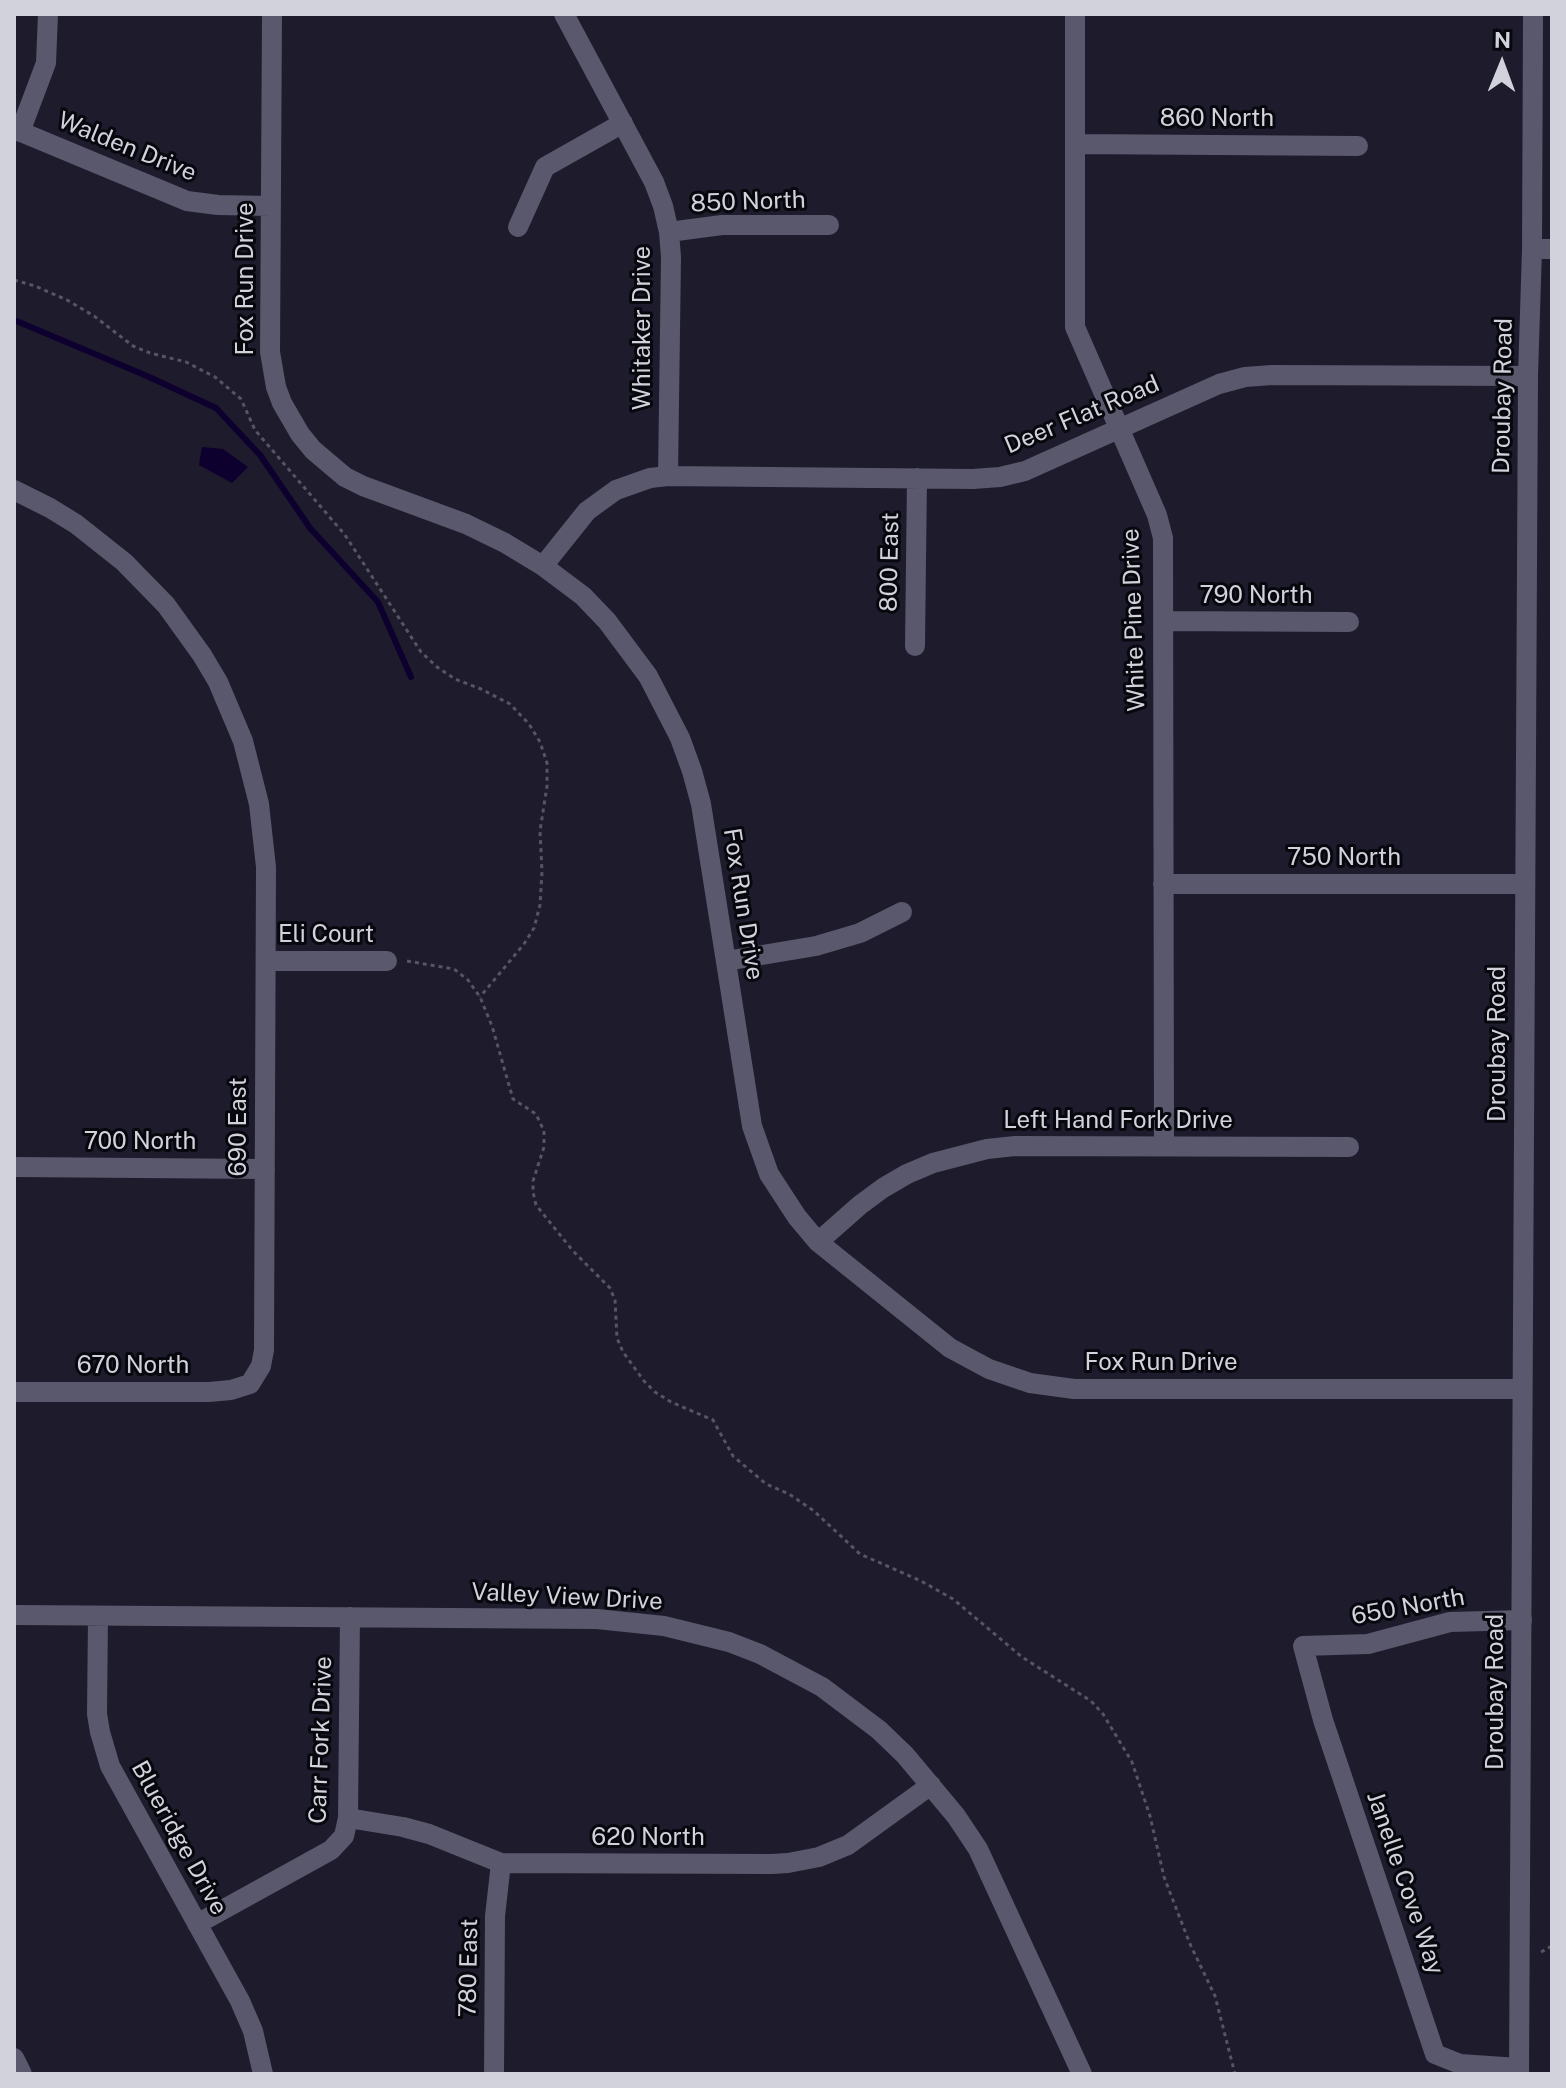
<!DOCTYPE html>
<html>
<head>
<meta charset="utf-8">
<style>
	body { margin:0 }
	#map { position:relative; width:1566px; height:2088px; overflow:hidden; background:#1d1b2c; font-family:"Public Sans",sans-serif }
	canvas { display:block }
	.frame { position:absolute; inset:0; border:16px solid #d2d2dd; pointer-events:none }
	.north { position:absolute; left:1462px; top:24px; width:80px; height:80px; -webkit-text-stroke:6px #07070e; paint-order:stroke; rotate:1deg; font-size:22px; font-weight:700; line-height:32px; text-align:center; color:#d2d2dd }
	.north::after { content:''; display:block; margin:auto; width:28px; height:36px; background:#d2d2dd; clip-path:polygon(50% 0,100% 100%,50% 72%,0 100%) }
</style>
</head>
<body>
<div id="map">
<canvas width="1566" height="2088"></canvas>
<div class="frame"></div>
<div class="north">N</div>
</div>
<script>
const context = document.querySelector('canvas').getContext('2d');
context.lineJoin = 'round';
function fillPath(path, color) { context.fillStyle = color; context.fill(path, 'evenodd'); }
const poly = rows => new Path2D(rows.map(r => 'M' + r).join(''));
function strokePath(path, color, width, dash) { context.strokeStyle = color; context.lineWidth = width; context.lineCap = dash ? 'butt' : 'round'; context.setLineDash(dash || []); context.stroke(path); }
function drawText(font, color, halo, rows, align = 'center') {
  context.font = font + ' "Public Sans",sans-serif'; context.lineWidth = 6; context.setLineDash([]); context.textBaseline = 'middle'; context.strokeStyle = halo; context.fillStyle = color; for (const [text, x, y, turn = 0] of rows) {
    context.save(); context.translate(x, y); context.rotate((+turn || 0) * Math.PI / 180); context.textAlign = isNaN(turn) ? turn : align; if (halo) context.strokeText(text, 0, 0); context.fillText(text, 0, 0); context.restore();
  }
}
fillPath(poly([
	[202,447,223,449,248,467,232,483,199,465]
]), '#0d002f');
strokePath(poly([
	[14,320,147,376,216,408,260,455,310,528,378,602,411,677]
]), '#0d002f', 6);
strokePath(poly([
	[14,280,35,286,67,300,94,316,133,346,150,353,186,362,215,377,241,399,255,430,345,535,421,652,437,667,455,679,481,689,510,704,529,724,540,742,547,763,547,786,540,831,542,872,540,905,534,928,524,944,480,997],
	[407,961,454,969,468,980,480,997,492,1026,513,1099,536,1114,544,1131,544,1147,533,1181,533,1192,536,1205,573,1251,610,1288,615,1300,617,1338,623,1352,644,1381,655,1392,671,1402,713,1420,733,1456,766,1484,789,1494,814,1511,860,1554,921,1581,953,1599,1022,1657,1091,1701,1103,1714,1132,1762,1150,1816,1164,1877,1190,1944,1215,1996,1235,2074],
	[1541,1952,1552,1946]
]), '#565564', 3, [4, 4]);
strokePath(poly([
	[272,14,270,352,276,387,282,403,300,434,313,450,345,477,363,486,466,524,505,543,543,566,583,596,607,621,648,676,680,738,692,771,701,804,752,1126,769,1174,797,1217,818,1242,950,1348,989,1369,1030,1383,1074,1389,1522,1389],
	[564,14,654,182,663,206,669,232,671,257,668,476],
	[1075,14,1075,327,1157,515,1163,538,1164,1146],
	[14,129,187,201,218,205,271,206],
	[20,132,46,63,48,14],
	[1075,144,1358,146],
	[518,227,545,167,623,123],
	[669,232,722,225,829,225],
	[1532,249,1552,249],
	[14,490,50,508,76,524,124,562,166,605,202,655,218,682,243,741,259,804,266,867,264,1350,261,1366,250,1384,231,1390,209,1392,14,1392],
	[543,566,587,511,616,490,650,478,668,476,973,479,1000,477,1025,471,1219,384,1245,377,1272,375,1528,376],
	[1163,621,1349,622],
	[915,646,917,478],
	[1163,884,1525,884],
	[266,961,387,961],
	[726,961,816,946,860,933,902,912],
	[14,1167,265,1169],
	[818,1242,860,1205,883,1188,907,1174,933,1163,987,1149,1015,1146,1349,1147],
	[14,1615,597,1619,664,1626,729,1642,760,1654,822,1687,879,1730,905,1755,956,1816,978,1849,1082,2074],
	[98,1616,97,1714,100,1732,110,1766,240,2001,253,2031,263,2074],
	[348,1818,403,1827,429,1834,501,1863,772,1864,788,1863,819,1857,848,1845,931,1785],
	[197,1924,331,1850,344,1836,348,1818,350,1617],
	[14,2058,22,2074],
	[1519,2068,1460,2064,1435,2054,1323,1720,1303,1646,1368,1644,1450,1622,1522,1620],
	[494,2074,495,1916,501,1863]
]), '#5a586c', 20);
strokePath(poly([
	[1519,2074,1528,376,1532,249,1533,14]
]), '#5a586c', 20);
drawText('24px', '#d2d2dd', '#07070e', [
	["860 North",1217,119],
	["Walden Drive",127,147,22],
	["850 North",748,202,-2],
	["Fox Run Drive",246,279,-90],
	["Whitaker Drive",643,328,-90],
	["Droubay Road",1503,396,-89],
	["Deer Flat Road",1082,415,-23],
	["800 East",890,562,-89],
	["790 North",1256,596],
	["White Pine Drive",1134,620,-92],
	["750 North",1344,858],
	["Fox Run Drive",743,904,81],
	["Eli Court",326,935],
	["Droubay Road",1498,1044,-90],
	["Left Hand Fork Drive",1118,1121],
	["690 East",239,1127,-90],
	["700 North",140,1142],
	["Fox Run Drive",1161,1363],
	["670 North",133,1366],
	["Valley View Drive",567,1597,3],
	["650 North",1408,1607,-10],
	["Droubay Road",1496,1692,-90],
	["Carr Fork Drive",321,1740,-88],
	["Blueridge Drive",179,1838,61],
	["620 North",648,1838],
	["Janelle Cove Way",1405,1883,71],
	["780 East",469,1968,-89]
]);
</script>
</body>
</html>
